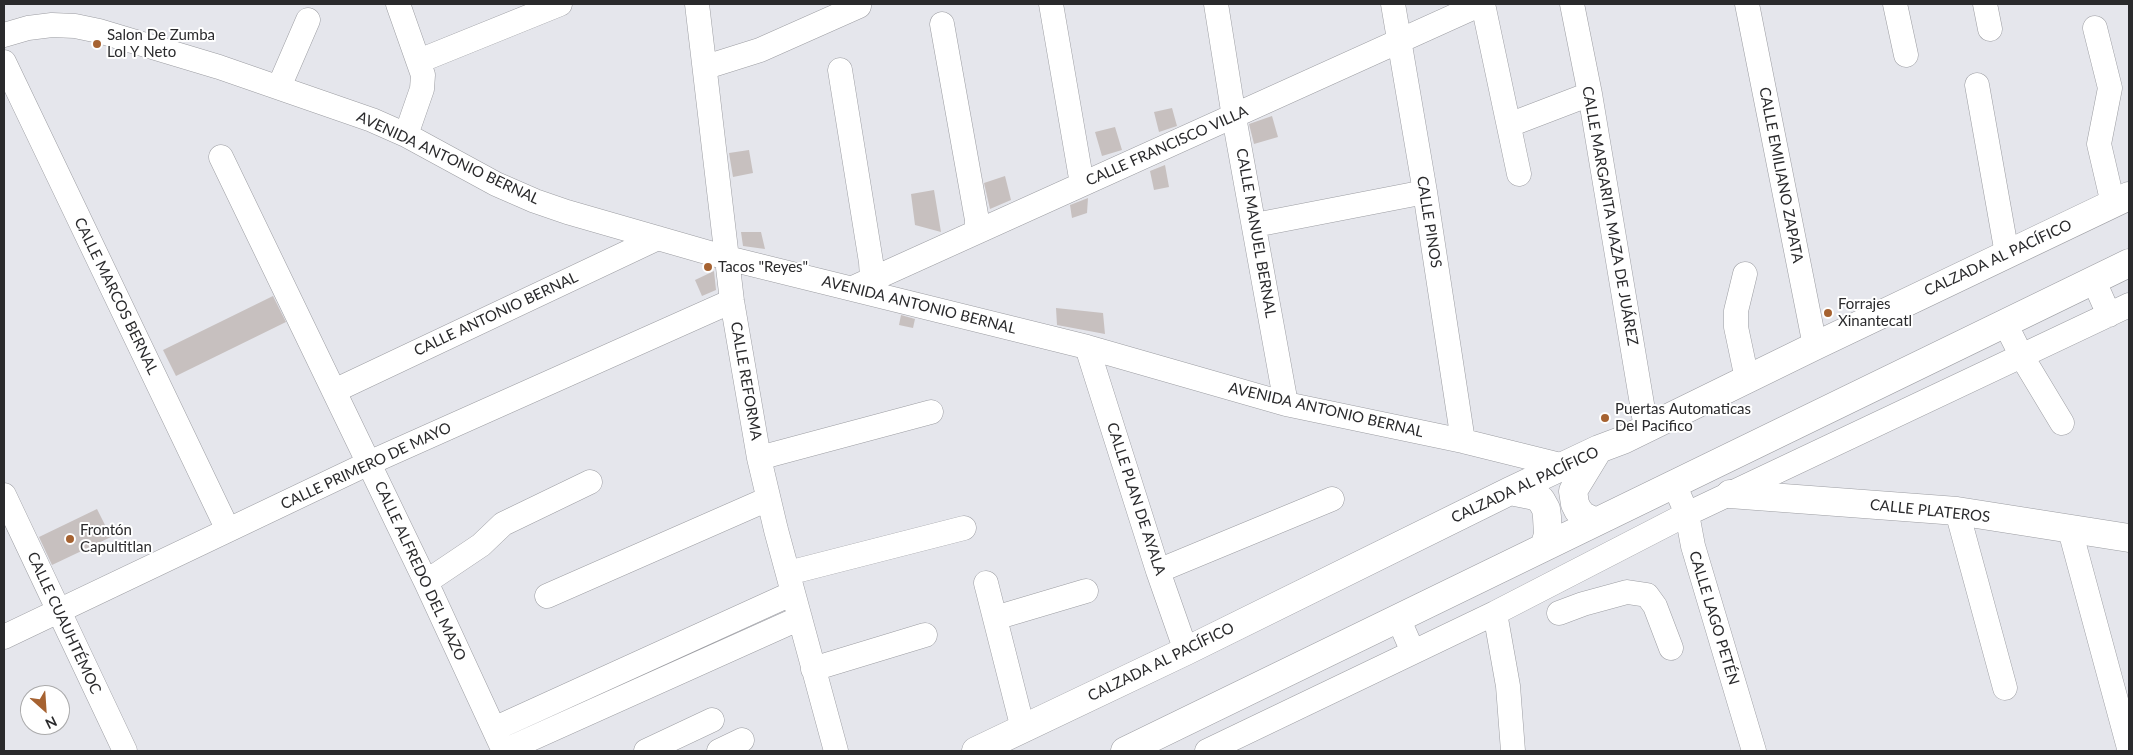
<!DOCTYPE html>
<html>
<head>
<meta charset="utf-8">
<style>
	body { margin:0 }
	#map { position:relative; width:2133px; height:755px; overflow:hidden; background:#e5e6ec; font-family:Lato,sans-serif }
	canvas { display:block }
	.frame { position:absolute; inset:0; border:5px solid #2a2a2c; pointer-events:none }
	.north { position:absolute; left:20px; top:685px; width:50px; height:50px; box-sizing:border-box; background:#fff; border:1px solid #aaaaab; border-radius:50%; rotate:154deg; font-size:14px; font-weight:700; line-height:20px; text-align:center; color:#2a2a2c }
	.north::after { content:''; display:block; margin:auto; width:18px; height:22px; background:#a66231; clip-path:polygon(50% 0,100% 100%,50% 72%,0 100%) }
</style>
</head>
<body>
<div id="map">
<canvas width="2133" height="755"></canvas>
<div class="frame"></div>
<div class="north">N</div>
</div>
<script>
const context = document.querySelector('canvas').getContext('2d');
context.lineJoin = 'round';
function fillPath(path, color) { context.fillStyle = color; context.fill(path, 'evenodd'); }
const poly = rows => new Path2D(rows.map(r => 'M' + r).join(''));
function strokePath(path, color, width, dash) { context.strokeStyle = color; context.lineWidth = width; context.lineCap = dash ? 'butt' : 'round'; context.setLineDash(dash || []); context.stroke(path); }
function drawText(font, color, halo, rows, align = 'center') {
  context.font = font + ' Lato,sans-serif'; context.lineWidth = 4; context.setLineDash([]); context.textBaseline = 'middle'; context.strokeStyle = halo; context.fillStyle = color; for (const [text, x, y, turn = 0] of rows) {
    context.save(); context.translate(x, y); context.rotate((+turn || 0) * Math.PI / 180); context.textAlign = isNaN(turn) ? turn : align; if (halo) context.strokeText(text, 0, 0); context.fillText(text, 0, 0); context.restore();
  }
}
fillPath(poly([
	[1172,108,1177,126,1159,132,1154,112],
	[1272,116,1278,137,1254,144,1249,124],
	[1115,127,1122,150,1102,156,1095,132],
	[749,150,753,173,733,177,729,153],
	[1165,165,1169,187,1154,190,1150,171],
	[1005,176,1011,200,990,209,984,183],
	[934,190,941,232,915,225,911,194],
	[1088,198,1087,213,1072,218,1070,205],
	[741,232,761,232,765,249,743,246],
	[714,271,716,290,702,296,695,280],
	[273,296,286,322,176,376,163,350],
	[1056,308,1103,313,1105,334,1057,325],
	[901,315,915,319,913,328,899,325],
	[97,509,111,537,52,565,39,537]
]), '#c7c0bf');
const minor = poly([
	[398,4,423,75,422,89,406,135],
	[697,4,732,301,759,458,776,530,836,751],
	[1051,4,1082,184],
	[1216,4,1234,117,1286,404],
	[1393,4,1425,192,1463,441],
	[1483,4,1519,174],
	[1572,4,1590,94,1646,428],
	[1747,4,1815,346],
	[1895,4,1906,55],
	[1985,4,1990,29],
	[942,24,977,220,977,231],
	[2095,28,2110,88,2099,144,2113,204],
	[4,35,28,28,52,25,75,26,99,31,219,67,372,120,406,135,496,184,535,201,567,212,727,258,1087,347,1286,404,1463,441,1564,466],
	[419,61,560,4],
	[4,62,228,530],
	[706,67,760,50,859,6],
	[840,70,871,262,872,278],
	[1977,85,2007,254],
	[279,87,308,20],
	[1509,125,1590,94],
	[221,157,426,582,504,751],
	[1255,225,1425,192],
	[1745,274,1736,311,1736,327,1747,379],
	[2094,281,2109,315],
	[853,288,1481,4],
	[2005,323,2021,355,2062,423],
	[1087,347,1158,571,1186,651],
	[334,391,658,238],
	[759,458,931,412],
	[1675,486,1687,514,1693,546,1754,751],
	[4,495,125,751],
	[1957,511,2005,688],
	[2070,530,2129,748],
	[1158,571,1332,499],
	[788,573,964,528],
	[426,582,481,545,503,524,590,482],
	[986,583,1023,729],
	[547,596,768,499],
	[1495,613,1508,686,1513,751],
	[1559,613,1583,604,1627,592,1647,595,1655,606,1671,648],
	[995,618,1086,591],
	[1398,618,1413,652],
	[4,637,369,463,732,301],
	[813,669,925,635],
	[494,729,793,593],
	[504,751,800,618],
	[646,751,712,720],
	[719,751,742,740],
	[1207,751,1495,613,1687,514,2129,305]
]);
const major = poly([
	[1510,491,1535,496,1541,500,1546,509,1547,517,1548,535,1544,547],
	[1730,494,1957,511,2129,538],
	[1596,522,1583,516,1578,510,1575,504,1573,491,1598,450],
	[976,751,1186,651,1510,491,1599,449,1623,440,1815,346,2129,196],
	[1125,751,2129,263]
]);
strokePath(minor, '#9c9da2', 25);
strokePath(major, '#9c9da2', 29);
strokePath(minor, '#fff', 24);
strokePath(major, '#fff', 28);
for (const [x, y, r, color] of [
	[97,44,5,"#a66231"],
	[708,267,5,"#a66231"],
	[1828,313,5,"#a66231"],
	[1605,418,5,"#a66231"],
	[70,539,5,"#a66231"]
]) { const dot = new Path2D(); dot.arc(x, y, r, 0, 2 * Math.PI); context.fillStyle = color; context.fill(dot); strokePath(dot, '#fff', 2); }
drawText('15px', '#2a2a2c', '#fff', [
	["Salon De Zumba",107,35],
	["Lol Y Neto",107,52],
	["Tacos \"Reyes\"",718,267],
	["Forrajes",1838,304],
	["Xinantecatl",1838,321],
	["Puertas Automaticas",1615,409],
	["Del Pacifico",1615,426],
	["Frontón",80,530],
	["Capultitlan",80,547]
], 'left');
drawText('15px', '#2a2a2c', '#fff', [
	["CALLE FRANCISCO VILLA",1167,146,-24],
	["AVENIDA ANTONIO BERNAL",448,158,25],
	["CALLE EMILIANO ZAPATA",1781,175,79],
	["CALLE MARGARITA MAZA DE JUÁREZ",1610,216,80],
	["CALLE PINOS",1429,222,81],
	["CALLE MANUEL BERNAL",1256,233,80],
	["CALZADA AL PACÍFICO",1998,258,-25],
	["CALLE MARCOS BERNAL",116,296,64],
	["AVENIDA ANTONIO BERNAL",919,305,14],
	["CALLE ANTONIO BERNAL",496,314,-25],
	["CALLE REFORMA",746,381,80],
	["AVENIDA ANTONIO BERNAL",1326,410,13],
	["CALLE PRIMERO DE MAYO",366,466,-25],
	["CALZADA AL PACÍFICO",1525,485,-25],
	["CALLE PLAN DE AYALA",1136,499,72],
	["CALLE PLATEROS",1930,511,6],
	["CALLE ALFREDO DEL MAZO",420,571,65],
	["CALLE LAGO PETÉN",1714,618,73],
	["CALLE CUAUHTÉMOC",64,623,65],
	["CALZADA AL PACÍFICO",1161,662,-26]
]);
</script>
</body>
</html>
